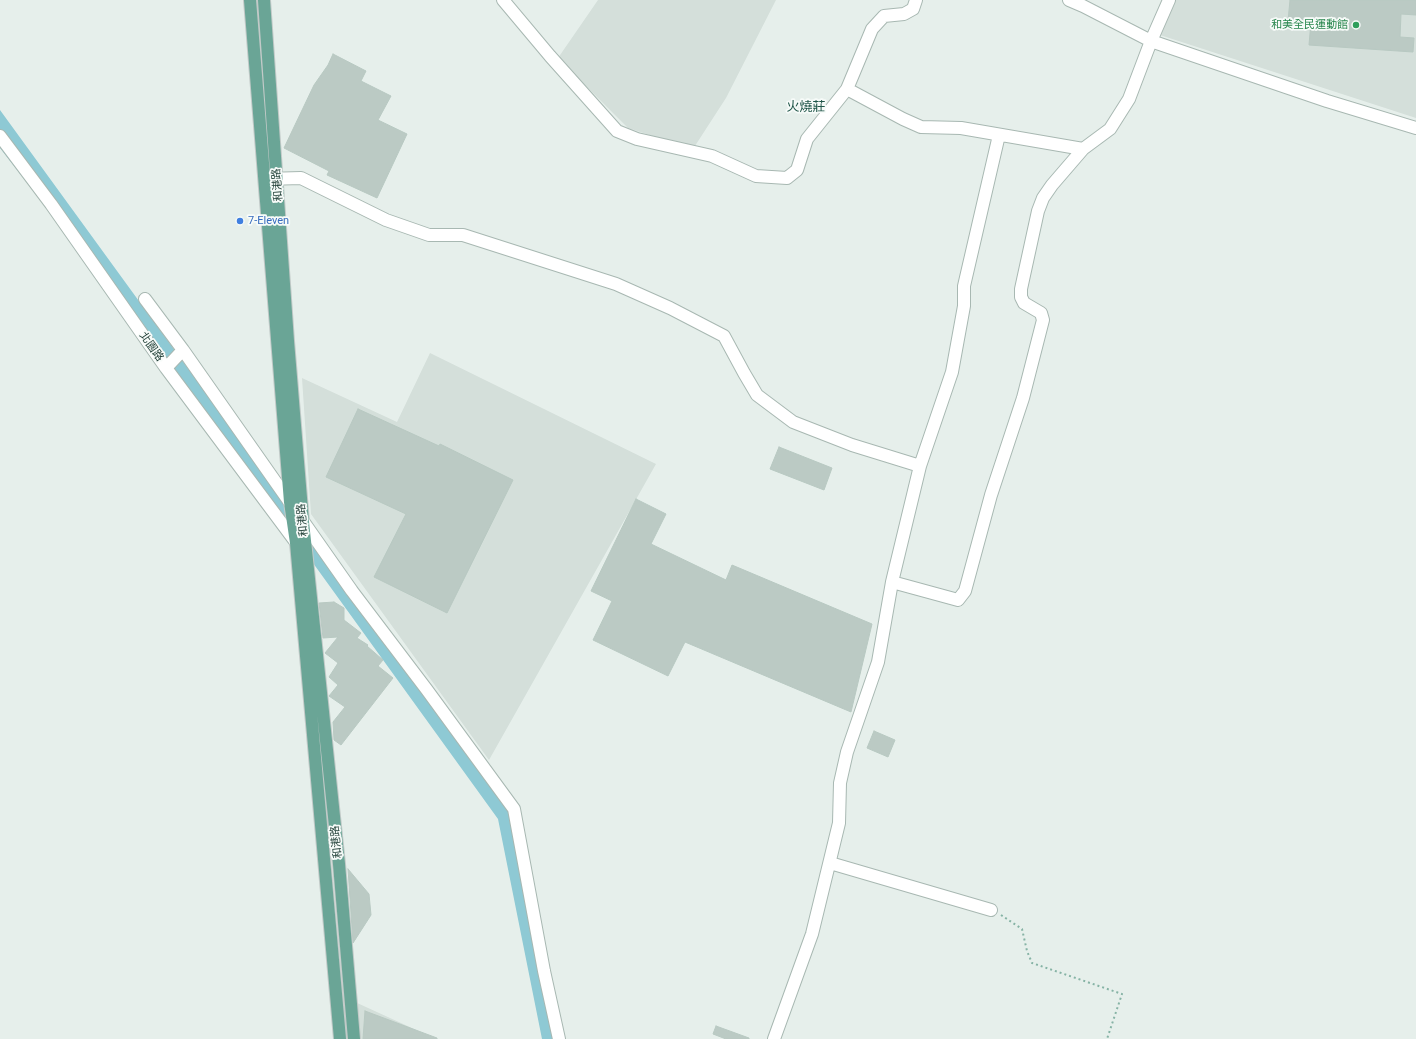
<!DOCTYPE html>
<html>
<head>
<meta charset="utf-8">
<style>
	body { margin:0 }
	canvas { display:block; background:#e6efeb }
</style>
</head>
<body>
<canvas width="1416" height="1039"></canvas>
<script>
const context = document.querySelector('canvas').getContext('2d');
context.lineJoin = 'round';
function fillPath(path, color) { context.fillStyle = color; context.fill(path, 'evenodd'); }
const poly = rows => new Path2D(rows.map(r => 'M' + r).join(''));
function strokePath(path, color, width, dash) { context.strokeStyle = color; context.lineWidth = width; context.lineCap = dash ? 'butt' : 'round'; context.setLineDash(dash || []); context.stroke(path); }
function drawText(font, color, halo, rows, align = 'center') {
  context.font = font + ' Roboto,"Noto Sans TC",sans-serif'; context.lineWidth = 3.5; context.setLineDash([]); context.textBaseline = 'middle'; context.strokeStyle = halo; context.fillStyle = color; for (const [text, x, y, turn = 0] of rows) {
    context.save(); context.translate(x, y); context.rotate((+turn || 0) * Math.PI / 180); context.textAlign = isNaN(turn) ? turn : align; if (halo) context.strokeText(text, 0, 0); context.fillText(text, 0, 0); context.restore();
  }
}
fillPath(poly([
	[598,0,776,0,726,98,693,149,628,128,558,58],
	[1176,0,1416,0,1416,118,1160,35],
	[430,353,656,464,489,760,311,514,302,378,397,422],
	[355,1002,436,1039,359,1039]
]), '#d4dfda');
fillPath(poly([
	[0,110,509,810,554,1039,542,1039,498,819,193,397,0,148]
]), '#8ec9d4');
const building = poly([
	[1290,0,1416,0,1416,15,1401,14,1400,37,1414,38,1413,52,1309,45,1311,22,1288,21,1290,0],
	[333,54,366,71,361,81,391,96,378,120,407,134,377,198,327,175,329,171,284,148,314,85,328,65,333,54],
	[358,409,439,446,440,444,513,480,447,613,374,577,406,514,326,477,358,409],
	[779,447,832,468,824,490,770,469,779,447],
	[636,499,666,514,651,544,726,580,732,565,872,624,851,712,685,642,668,676,593,640,612,601,591,591,636,499],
	[334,602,344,608,344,620,361,633,357,638,368,645,367,646,383,660,378,666,393,678,341,745,334,740,333,722,345,707,329,696,338,685,329,677,338,663,325,653,338,637,323,638,319,603,334,602],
	[874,731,895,740,888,757,867,748,874,731],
	[348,869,369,894,371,915,353,943,348,869],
	[365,1011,437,1038,437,1039,363,1039,365,1011],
	[716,1026,749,1038,749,1039,726,1039,713,1034,716,1026]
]);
fillPath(building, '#bbcac4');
strokePath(building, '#b8c9c2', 1);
const minor = poly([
	[503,0,550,56,617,131,637,139,712,156,756,176,787,178,797,170,807,139,847,89,872,29,884,16,904,14,913,9,916,0],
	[1069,0,1083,6,1151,41,1327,101,1416,128],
	[847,89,903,119,921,127,961,128,1083,149,1110,129,1129,99,1151,41,1169,0],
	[0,136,51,204,166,368,298,545],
	[266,179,301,178,386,220,429,235,463,235,616,284,670,308,724,336,744,373,757,395,793,422,852,445,920,466,952,372,964,306,964,286,999,135],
	[145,299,183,350,352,591,427,690,514,809,544,971,559,1039],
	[166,368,183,350],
	[892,582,920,466],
	[830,863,991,910],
	[774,1039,812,934,839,823,840,783,847,752,878,662,892,582,958,600,965,591,991,495,1023,398,1043,320,1041,313,1024,303,1021,297,1021,289,1038,211,1043,198,1052,185,1083,149]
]);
const major = poly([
	[250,0,290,502,296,543,340,1039],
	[264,0,288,341,303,522,339,864,354,1039]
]);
strokePath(minor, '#a8b8b2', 14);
strokePath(major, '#c2cac8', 14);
strokePath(poly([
	[1001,915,1022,929,1027,951,1032,963,1122,994,1107,1039]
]), '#86b3a5', 2, [2, 3]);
strokePath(minor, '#fff', 12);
strokePath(major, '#6aa596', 12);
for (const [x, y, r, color] of [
	[1356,25,4,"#2e9e5b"],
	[240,221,4,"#3f7fe0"]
]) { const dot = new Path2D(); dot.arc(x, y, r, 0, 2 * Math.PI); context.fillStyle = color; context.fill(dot); strokePath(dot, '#f7fbf9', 1.5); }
drawText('11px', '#27864d', '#f7fbf9', [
	["和美全民運動館",1348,25]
], 'right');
drawText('11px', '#24423a', '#f7fbf9', [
	["和港路",278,185,-94],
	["北園路",151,347,55],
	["和港路",303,520,-95],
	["和港路",337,842,-96]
]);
drawText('11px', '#366cbe', '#f7fbf9', [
	["7-Eleven",248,221]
], 'left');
drawText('13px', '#1f5548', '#f7fbf9', [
	["火燒莊",806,108]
]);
</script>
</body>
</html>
